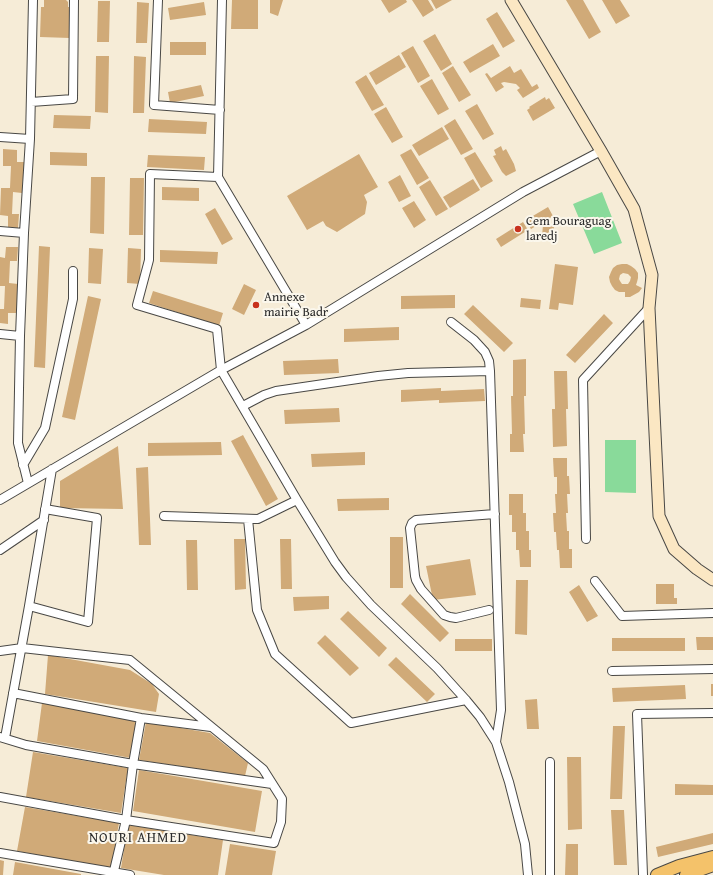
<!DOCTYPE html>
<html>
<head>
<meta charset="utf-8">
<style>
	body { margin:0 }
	canvas { display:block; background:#f6ecd7 }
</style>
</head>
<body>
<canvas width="713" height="875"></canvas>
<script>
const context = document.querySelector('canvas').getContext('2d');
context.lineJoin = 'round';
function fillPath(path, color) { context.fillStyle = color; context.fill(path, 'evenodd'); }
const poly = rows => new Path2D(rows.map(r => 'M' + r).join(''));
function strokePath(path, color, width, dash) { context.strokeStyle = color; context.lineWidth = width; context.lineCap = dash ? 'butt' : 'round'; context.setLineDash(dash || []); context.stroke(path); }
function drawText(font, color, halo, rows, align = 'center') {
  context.font = font + ' "Gentium Book Plus",serif'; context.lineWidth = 4; context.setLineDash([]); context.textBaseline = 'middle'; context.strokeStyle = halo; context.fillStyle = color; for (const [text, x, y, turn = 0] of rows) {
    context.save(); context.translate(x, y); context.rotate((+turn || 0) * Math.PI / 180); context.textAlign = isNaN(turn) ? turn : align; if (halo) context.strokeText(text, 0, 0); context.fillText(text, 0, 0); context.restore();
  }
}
fillPath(poly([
	[602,192,622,243,594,254,573,204],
	[605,440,636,440,636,493,605,492]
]), '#89da9a');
fillPath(poly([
	[44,0,66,0,68,2,68,7,70,7,70,38,40,37,41,7,44,7],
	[232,0,258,0,258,29,231,29],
	[270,0,283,0,278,16,270,13],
	[381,0,406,0,407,2,389,13],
	[412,0,428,0,434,10,423,17],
	[431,0,452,0,436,9],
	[566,0,583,0,601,32,589,39],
	[602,0,620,0,630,16,616,24],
	[98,1,110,1,109,42,97,42],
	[137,2,149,3,147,43,136,43],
	[204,2,206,15,170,20,168,8],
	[497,12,515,41,503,48,486,19],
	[435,34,452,64,441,71,423,41],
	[170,42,206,42,206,55,170,55],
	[493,44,500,56,470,73,463,62],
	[413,46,430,76,418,83,401,53],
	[399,55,406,67,376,85,369,73],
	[96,56,109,56,108,113,95,112],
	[134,56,146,57,144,113,133,113],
	[453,66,471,95,459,102,442,73],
	[510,66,514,73,521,69,532,87,537,84,539,88,523,98,517,90,520,88,516,84,504,82,501,83,504,87,496,92,485,74,487,73,491,78],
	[366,75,384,105,372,111,355,82],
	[432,79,449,109,438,115,420,86],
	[201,85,204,96,170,103,168,92],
	[545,97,546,100,549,98,555,108,533,121,527,110,530,108,529,107],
	[477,104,494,134,483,140,465,111],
	[386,107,403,137,392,143,374,114],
	[54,115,91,116,90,129,53,128],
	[149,119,207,122,206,134,148,132],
	[455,119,473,149,461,155,444,126],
	[442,127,449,139,419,156,412,145],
	[501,146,503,151,506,149,514,164,516,171,506,176,502,172,493,156,496,155,494,150],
	[3,149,17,150,17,162,24,162,22,193,13,192,12,214,19,214,18,228,8,227,8,216,0,215,1,188,10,188,11,166,3,166],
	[411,149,429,178,417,185,400,155],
	[50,152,87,153,87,166,50,165],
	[475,152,493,181,481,188,464,158],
	[359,154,378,187,364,195,367,202,365,214,337,232,326,226,323,221,307,230,287,196],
	[148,155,205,157,204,170,147,167],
	[400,175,411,196,399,202,388,182],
	[91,177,105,177,104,234,90,233],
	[130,178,144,178,143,235,129,235],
	[473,179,480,190,450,208,443,197],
	[430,180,448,209,436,216,419,187],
	[162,187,199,188,199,201,162,200],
	[414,201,426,220,414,228,402,208],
	[548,207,553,216,531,229,526,220],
	[215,208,233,239,222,245,205,214],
	[523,222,528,230,501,247,496,239],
	[543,225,554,226,553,238,542,236],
	[39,246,50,247,45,368,34,367],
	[6,247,18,247,17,261,10,261,9,283,18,284,17,313,8,313,8,324,0,323,0,309,4,309,5,286,0,286,0,257,5,258],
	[89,248,103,249,101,284,88,283],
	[128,248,141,249,140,284,127,283],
	[160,250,218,252,217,264,160,262],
	[555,264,578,267,573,305,559,303,558,310,549,309],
	[622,264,627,264,631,266,635,269,638,273,638,278,637,282,636,285,642,288,639,292,630,297,625,297,625,292,619,292,615,290,612,286,610,282,609,277,611,272,613,268,617,265],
	[623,273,628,274,631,277,630,281,628,284,622,284,620,281,619,279,620,275],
	[244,284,256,290,244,315,232,309],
	[153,291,223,313,219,326,149,303],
	[455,295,455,308,401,309,401,296],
	[88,296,101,299,75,420,62,417],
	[521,298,541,300,540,309,520,307],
	[473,305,513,343,504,352,464,314],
	[604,314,613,323,575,363,566,355],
	[399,327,399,340,344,342,344,329],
	[338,359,339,373,284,375,283,361],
	[526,359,526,396,524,396,525,434,523,434,524,452,510,452,510,434,512,434,511,396,513,396,513,360],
	[554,371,567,371,568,409,566,409,567,446,553,447,552,409,555,409],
	[441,388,441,391,484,389,485,401,439,403,439,400,401,402,401,390],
	[339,408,340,422,285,424,284,410],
	[243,435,278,499,266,506,231,441],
	[221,442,222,455,148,456,148,443],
	[118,446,123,509,60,508,60,481],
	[365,452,365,465,312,467,311,454],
	[553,458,567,458,567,476,569,476,570,494,567,494,568,513,566,513,567,531,569,531,569,549,572,549,572,568,560,568,559,550,557,550,556,532,554,532,553,513,556,513,555,494,557,494,557,477,554,477],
	[148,467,151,545,139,545,136,468],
	[509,494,523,494,523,513,526,513,526,531,529,531,529,550,531,550,531,567,520,567,519,550,516,550,516,532,512,532,512,515,509,515],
	[389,498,389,510,338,511,337,499],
	[390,537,403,537,403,588,390,588],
	[234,539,245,539,246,589,235,590],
	[280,539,291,539,292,589,281,589],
	[186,540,197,540,198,590,187,590],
	[470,559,476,595,433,600,426,566],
	[516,580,528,580,527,635,515,634],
	[656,584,674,584,674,598,677,598,677,604,656,604],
	[579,585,598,616,587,622,569,592],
	[410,594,449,633,440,642,401,604],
	[329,596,329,609,294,611,293,597],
	[348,611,387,648,379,657,340,619],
	[325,635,359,668,350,676,317,643],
	[696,637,713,637,713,650,697,650],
	[612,638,685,638,685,651,612,651],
	[455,639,492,639,492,651,455,651],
	[48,655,130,670,152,684,159,694,156,712,45,694],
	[396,657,435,694,427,702,388,665],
	[711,684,713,684,713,696,711,696],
	[685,685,686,699,613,702,612,688],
	[537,699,539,729,527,729,525,700],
	[42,703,136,719,131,758,37,741],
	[146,722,210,733,248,763,245,776,139,760],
	[613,726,625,726,622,799,610,799],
	[33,752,128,768,121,813,26,797],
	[567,757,581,757,582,829,568,830],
	[139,770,262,791,255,832,133,811],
	[675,784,713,785,713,795,675,795],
	[25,807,119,823,111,868,17,851],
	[611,810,624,810,627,865,614,865],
	[128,825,223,840,218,875,164,875,121,868],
	[713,833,713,844,658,857,656,847],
	[230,844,276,851,272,875,225,875],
	[566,844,578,844,578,875,565,875],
	[0,860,4,861,3,875,0,875],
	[15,862,81,874,81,875,13,875]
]), '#d0aa78');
const street = poly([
	[158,0,154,105,220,110],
	[222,0,218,177,306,325],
	[31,102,73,99,74,0],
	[0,137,30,139],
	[218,177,150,174,149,260,137,305,217,329,221,370,297,500,335,562,346,577,371,605,437,668,466,700,480,717,496,742,509,782,525,844,528,875],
	[0,231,24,233],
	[451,322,474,340,485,352,489,361,490,371,501,710,496,742],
	[0,334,20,336],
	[243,406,264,395,276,391,378,376,408,373,490,371],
	[23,465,45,428,73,299,73,271],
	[28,483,18,443,20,336,24,233,30,139,33,0],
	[0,500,221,370,306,325,523,192,601,151],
	[164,516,258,519,297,500],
	[248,519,257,610,275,654,351,723,466,700],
	[586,539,583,380,649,308],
	[0,550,44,520],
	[595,581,622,616,713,613],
	[29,606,88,622,97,518,45,509],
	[489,610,456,618,450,617,444,615,421,589,416,580,415,576,410,528,412,523,416,520,495,514],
	[0,651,22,648,130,660,263,769,282,799,281,822,274,843,126,820,0,797],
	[612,671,713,669],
	[13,693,141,718,211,727],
	[0,737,26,745,133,764,272,784],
	[5,738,29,606,52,469],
	[0,853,130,875],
	[113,875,126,820,133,764,141,718],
	[550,875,550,762],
	[643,875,637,714,713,713]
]);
const secondary = poly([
	[511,0,601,151,634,209,652,275,649,308,659,516,674,549,697,569,713,580]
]);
const primary = poly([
	[657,875,679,866,713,857],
	[686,875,713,865]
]);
strokePath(street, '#494845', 10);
strokePath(secondary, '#494845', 13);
strokePath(primary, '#494845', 14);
strokePath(street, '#fff', 8);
strokePath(secondary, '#fbe7c3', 11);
strokePath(primary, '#f4c26a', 12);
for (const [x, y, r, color] of [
	[518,229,4,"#c8321e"],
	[256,305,4,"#c8321e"]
]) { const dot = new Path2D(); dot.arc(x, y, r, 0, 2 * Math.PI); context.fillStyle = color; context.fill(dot); strokePath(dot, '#fbf7ec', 1.5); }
drawText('13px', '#2b2b2b', '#fbf7ec', [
	["Cem Bouraguag",526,222],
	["laredj",526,237],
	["Annexe",264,298],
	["mairie Badr",264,313]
], 'left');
context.letterSpacing = '1px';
drawText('14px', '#2b2b2b', '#fbf7ec', [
	["NOURI AHMED",138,838]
]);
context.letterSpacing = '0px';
</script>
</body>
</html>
